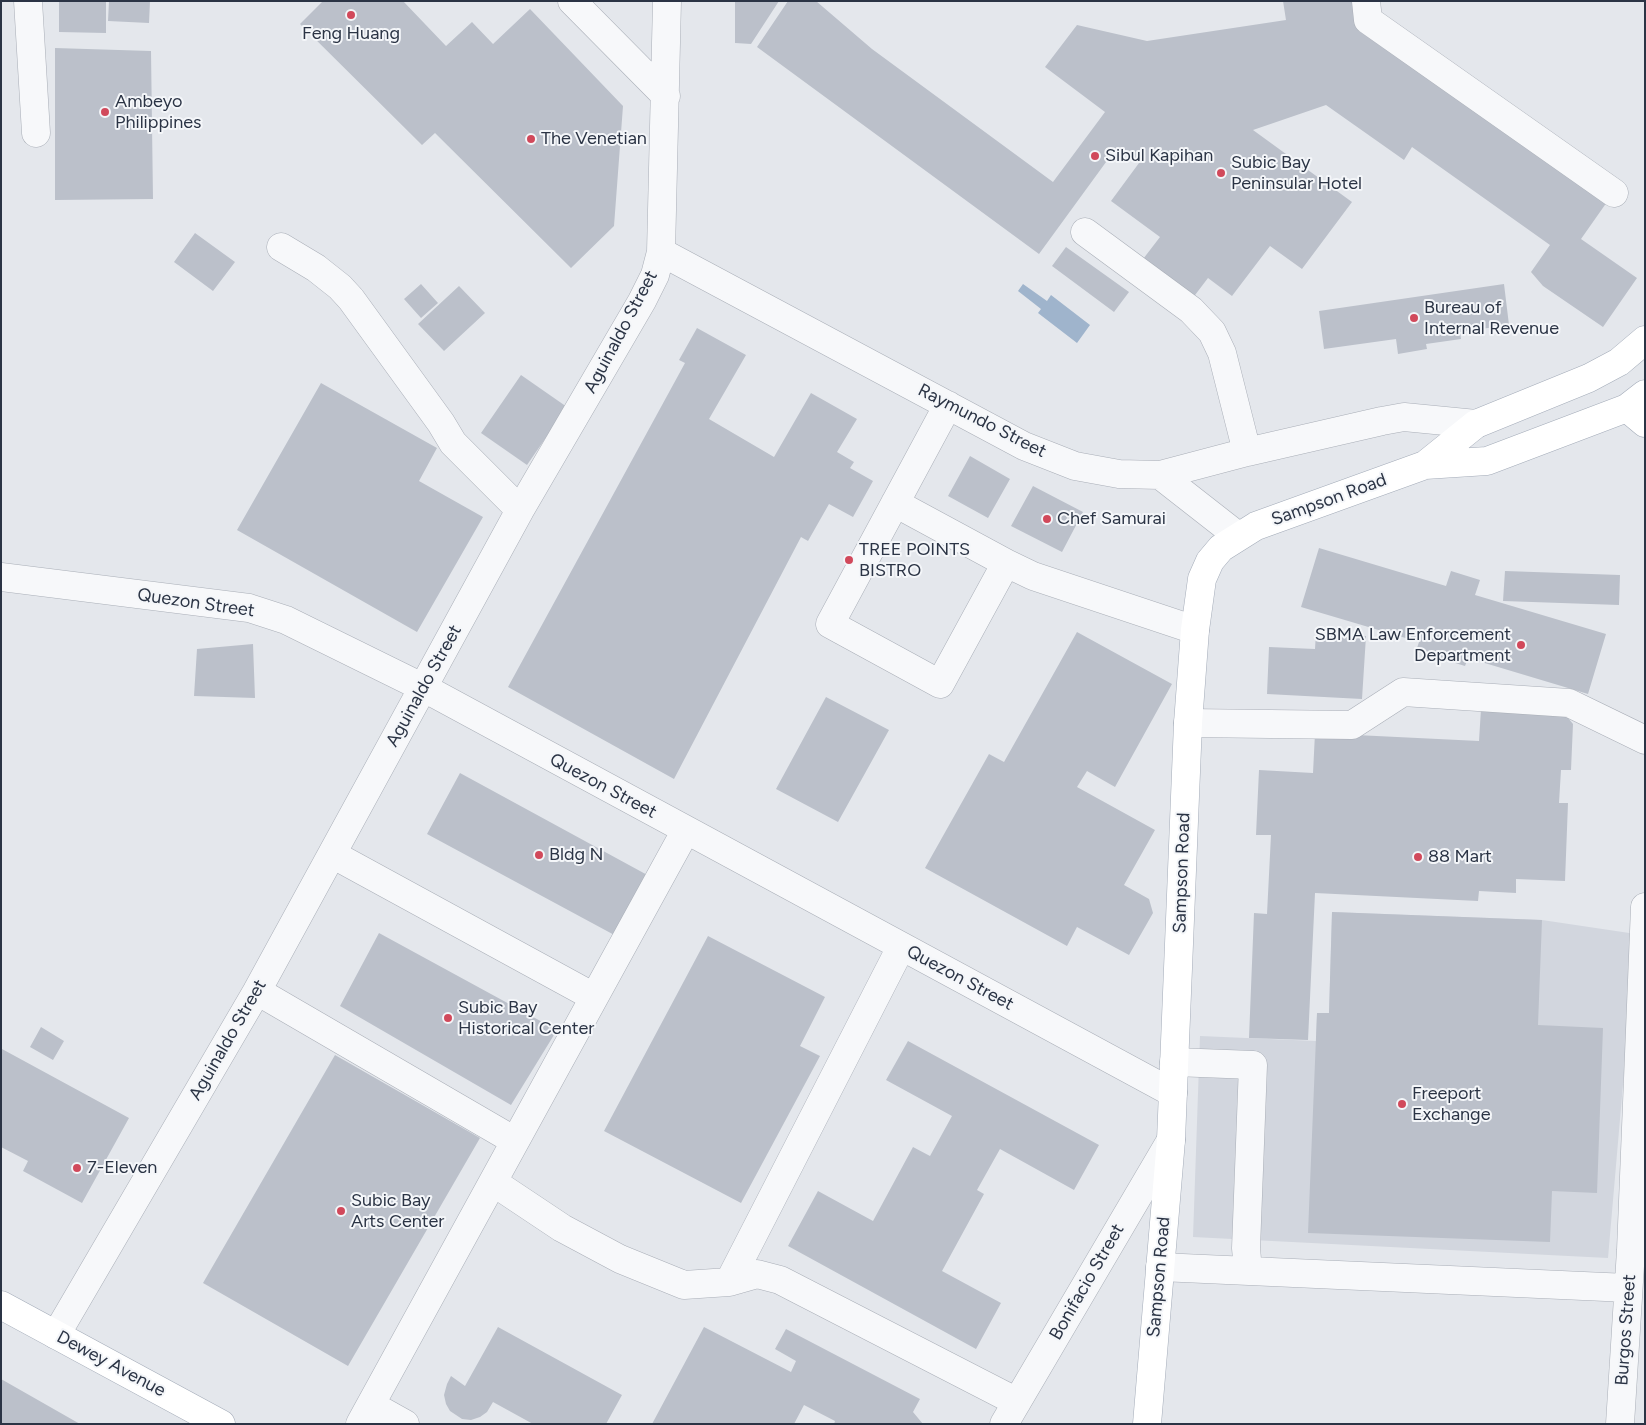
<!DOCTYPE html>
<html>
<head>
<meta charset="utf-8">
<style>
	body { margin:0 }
	#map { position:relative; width:1646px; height:1425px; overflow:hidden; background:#e4e7ec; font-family:Figtree,sans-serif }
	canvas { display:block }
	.frame { position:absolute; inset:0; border:2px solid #2b3445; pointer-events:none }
</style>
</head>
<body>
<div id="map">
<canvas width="1646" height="1425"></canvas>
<div class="frame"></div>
</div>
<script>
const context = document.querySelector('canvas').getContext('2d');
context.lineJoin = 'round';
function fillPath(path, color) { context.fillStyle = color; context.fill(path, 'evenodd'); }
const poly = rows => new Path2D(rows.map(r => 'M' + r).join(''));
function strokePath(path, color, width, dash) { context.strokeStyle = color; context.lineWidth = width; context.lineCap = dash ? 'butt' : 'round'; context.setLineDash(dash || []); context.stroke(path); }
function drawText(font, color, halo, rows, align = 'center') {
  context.font = font + ' Figtree,sans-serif'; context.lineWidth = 4; context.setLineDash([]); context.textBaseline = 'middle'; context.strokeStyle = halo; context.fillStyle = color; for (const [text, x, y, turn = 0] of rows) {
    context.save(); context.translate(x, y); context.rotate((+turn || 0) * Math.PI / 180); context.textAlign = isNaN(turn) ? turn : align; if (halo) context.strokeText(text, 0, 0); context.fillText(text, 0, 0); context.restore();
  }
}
fillPath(poly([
	[1332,912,1542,920,1636,934,1608,1258,1193,1237,1200,1036,1316,1041,1317,1013,1329,1013]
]), '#d2d6de');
fillPath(poly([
	[1023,284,1047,301,1051,295,1090,325,1077,343,1038,313,1041,309,1018,291]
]), '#9fb4cc');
fillPath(poly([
	[59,1,106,1,106,33,59,32],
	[109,1,150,1,149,23,108,21],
	[323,1,403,1,446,46,472,22,493,44,530,9,623,106,614,226,571,268,435,133,422,145,300,24],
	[735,1,779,1,751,44,735,43],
	[788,1,816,1,872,49,1053,182,1105,112,1045,67,1077,25,1147,41,1286,20,1283,1,1354,1,1359,31,1607,202,1581,239,1637,278,1603,327,1543,286,1531,272,1550,245,1412,147,1404,160,1326,105,1253,130,1352,202,1302,269,1270,246,1232,296,1208,278,1192,299,1140,263,1160,237,1111,201,1139,163,1117,147,1039,254,757,47],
	[55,48,151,51,153,199,55,200],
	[195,233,235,262,213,291,174,262],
	[1066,247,1129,292,1114,312,1052,266],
	[421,284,438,303,421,318,404,299],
	[1504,284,1509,325,1460,332,1461,339,1426,344,1427,349,1398,354,1396,339,1324,349,1319,311],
	[459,286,485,313,444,351,418,324],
	[697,328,746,355,709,419,774,457,811,393,857,419,837,452,854,462,850,468,873,481,853,517,829,504,808,541,801,537,674,779,508,687,685,363,679,360],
	[521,375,567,407,527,465,481,433],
	[321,383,437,448,419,481,483,517,417,632,237,530],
	[970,456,1010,479,988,518,948,496],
	[1033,486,1083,512,1062,552,1011,526],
	[1319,548,1446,586,1451,571,1480,580,1475,595,1606,634,1588,694,1468,658,1465,666,1416,651,1419,642,1301,607],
	[1505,571,1620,575,1619,605,1503,601],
	[1077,632,1172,684,1115,787,1087,771,1077,787,1155,830,1124,885,1149,899,1153,913,1129,955,1077,927,1067,946,925,868,989,754,1004,762],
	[1316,633,1366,636,1362,699,1267,694,1269,647,1315,649],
	[253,644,255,698,194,696,197,649],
	[826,697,889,730,838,822,776,789],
	[1481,709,1564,713,1573,724,1571,770,1561,770,1559,803,1568,803,1565,881,1516,879,1516,893,1479,891,1478,901,1315,893,1308,1040,1249,1038,1254,913,1267,914,1271,835,1256,835,1259,770,1313,773,1315,733,1479,741],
	[460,773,651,877,618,937,427,834],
	[1332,912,1542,920,1538,1025,1603,1028,1597,1193,1552,1191,1550,1242,1308,1233,1317,1013,1329,1013],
	[379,933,557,1030,511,1105,340,1006],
	[708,936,825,997,800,1046,820,1056,741,1203,604,1131],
	[41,1027,64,1041,53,1060,30,1047],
	[908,1041,1099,1145,1074,1190,1000,1149,977,1190,984,1194,942,1271,1001,1303,976,1349,788,1246,818,1191,873,1221,913,1147,930,1156,952,1116,886,1080],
	[2,1049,129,1118,82,1203,23,1171,28,1161,1,1147],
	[335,1055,480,1138,348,1366,203,1283],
	[498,1327,622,1395,606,1424,533,1424,493,1402,487,1412,480,1417,471,1420,462,1419,450,1411,446,1404,444,1395,447,1384,451,1376,465,1386],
	[704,1327,791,1372,796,1361,775,1349,786,1329,920,1399,913,1412,923,1424,834,1424,835,1421,804,1405,794,1424,652,1424],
	[1,1379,80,1424,1,1424]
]), '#bbc0ca');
const minor = poly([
	[28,1,36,133],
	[572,1,666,96],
	[1366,1,1368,20,1614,193],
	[1085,232,1191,310,1212,332,1222,353,1247,452],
	[281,247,316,268,340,287,351,299,441,423,453,443,520,510],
	[661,252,1024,446,1075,466,1119,474,1160,475,1247,452,1382,421,1404,417,1476,424],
	[948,405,830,624,940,684,1006,563],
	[1160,475,1238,536],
	[895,503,1006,563,1033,576,1195,630],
	[1,577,249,608,286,620,424,688,1173,1093],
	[1188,723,1352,725,1403,692,1569,703,1645,740],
	[332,854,594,997],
	[257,991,515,1141],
	[1174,1062,1253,1065,1246,1248,1248,1271],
	[493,1182,562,1228,620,1259,684,1285,729,1282,757,1274,780,1280,1017,1402],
	[1160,1267,1628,1288],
	[729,1282,901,947],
	[56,1335,257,991,520,510,642,301,655,275,661,252,667,1],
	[371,1405,405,1424],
	[360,1424,686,830],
	[1004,1424,1171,1140],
	[1620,1424,1631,1250,1645,907]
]);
const major = poly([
	[1627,408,1645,423],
	[1425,465,1476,424,1589,378,1619,362,1645,340],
	[1,1305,221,1424],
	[1147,1424,1171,1140,1188,723,1195,630,1202,579,1210,561,1221,548,1256,526,1425,465,1487,461,1627,408,1645,394]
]);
strokePath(minor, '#a9aeb7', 29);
strokePath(major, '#a3abb8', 29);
strokePath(minor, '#f7f8fa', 28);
strokePath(major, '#fff', 28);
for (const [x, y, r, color] of [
	[351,15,5,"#d1495b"],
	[105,112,5,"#d1495b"],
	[531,139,5,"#d1495b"],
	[1095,156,5,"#d1495b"],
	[1221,173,5,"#d1495b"],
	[1414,318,5,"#d1495b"],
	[1047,519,5,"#d1495b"],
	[849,560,5,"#d1495b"],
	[1521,645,5,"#d1495b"],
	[539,855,5,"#d1495b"],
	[1418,857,5,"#d1495b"],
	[448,1018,5,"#d1495b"],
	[1402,1104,5,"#d1495b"],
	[77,1168,5,"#d1495b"],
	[341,1211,5,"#d1495b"]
]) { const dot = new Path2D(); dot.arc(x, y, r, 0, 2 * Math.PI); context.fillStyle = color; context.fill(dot); strokePath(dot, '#f4f6f9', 2); }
drawText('18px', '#2b3445', '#f4f6f9', [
	["Feng Huang",351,34,"center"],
	["Ambeyo",115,102],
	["Philippines",115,123],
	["The Venetian",541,139],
	["Sibul Kapihan",1105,156],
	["Subic Bay",1231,163],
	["Peninsular Hotel",1231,184],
	["Bureau of",1424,308],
	["Internal Revenue",1424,329],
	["Chef Samurai",1057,519],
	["TREE POINTS",859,550],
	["BISTRO",859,571],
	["SBMA Law Enforcement",1511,635,"right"],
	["Department",1511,656,"right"],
	["Bldg N",549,855],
	["88 Mart",1428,857],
	["Subic Bay",458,1008],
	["Historical Center",458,1029],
	["Freeport",1412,1094],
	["Exchange",1412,1115],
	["7-Eleven",87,1168],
	["Subic Bay",351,1201],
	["Arts Center",351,1222]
], 'left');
drawText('18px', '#2b3445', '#f4f6f9', [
	["Aguinaldo Street",621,332,-62],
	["Raymundo Street",982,421,27],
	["Sampson Road",1329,500,-20],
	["Quezon Street",196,603,8],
	["Aguinaldo Street",424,686,-61],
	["Quezon Street",603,786,28],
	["Sampson Road",1182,873,-88],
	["Quezon Street",960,978,28],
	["Aguinaldo Street",228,1040,-60],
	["Sampson Road",1159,1277,-85],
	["Bonifacio Street",1087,1282,-60],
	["Burgos Street",1626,1330,-86],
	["Dewey Avenue",111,1364,28]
]);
</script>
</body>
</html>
